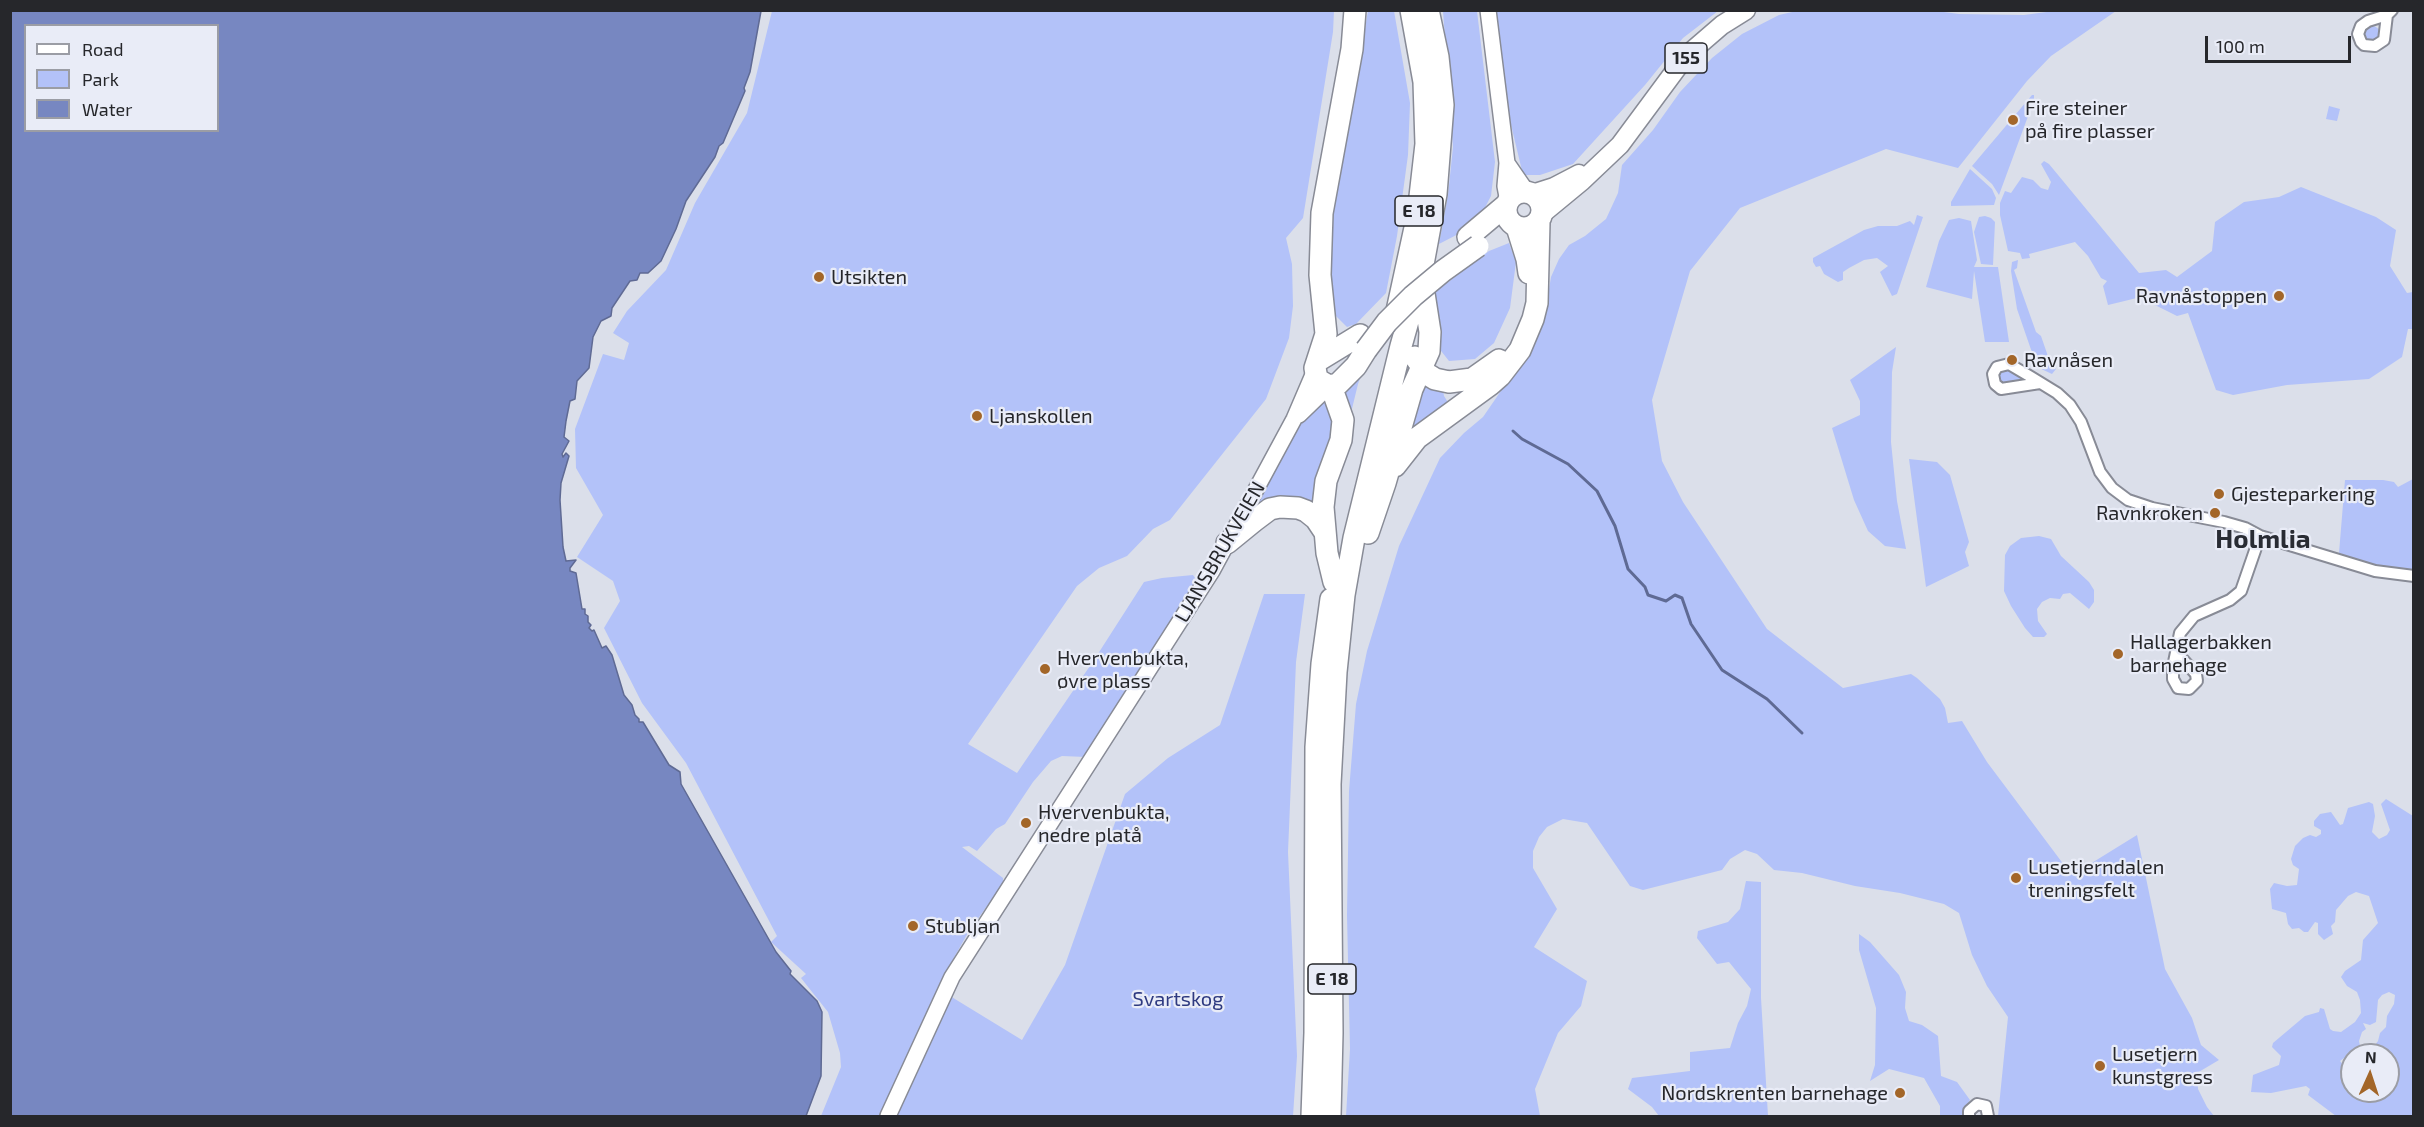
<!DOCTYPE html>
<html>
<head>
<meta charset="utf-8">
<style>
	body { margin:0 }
	#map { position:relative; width:2424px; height:1127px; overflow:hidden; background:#dbdfea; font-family:"Exo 2",sans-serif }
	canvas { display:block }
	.frame { position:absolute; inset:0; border:12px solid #26272b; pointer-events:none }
	.legend { position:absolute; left:24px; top:24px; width:195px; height:108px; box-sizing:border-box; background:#e9ecf7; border:2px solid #9b9da5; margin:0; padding:8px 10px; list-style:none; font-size:18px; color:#26272b }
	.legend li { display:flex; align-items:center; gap:12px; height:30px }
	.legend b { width:30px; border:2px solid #9b9da5 }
	.north { position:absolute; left:2340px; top:1043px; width:60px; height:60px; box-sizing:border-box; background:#e9ecf7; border:2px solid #9b9da5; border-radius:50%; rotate:3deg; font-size:16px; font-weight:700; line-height:24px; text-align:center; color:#26272b }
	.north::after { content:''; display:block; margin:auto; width:21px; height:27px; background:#a36629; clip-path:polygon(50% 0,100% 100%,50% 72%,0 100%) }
	.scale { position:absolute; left:2205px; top:36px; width:146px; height:27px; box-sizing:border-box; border:3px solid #26272b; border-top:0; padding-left:8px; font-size:18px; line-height:21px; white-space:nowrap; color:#26272b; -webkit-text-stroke:4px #e9ecf7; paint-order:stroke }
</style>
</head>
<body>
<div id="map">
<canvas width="2424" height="1127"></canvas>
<div class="frame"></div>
<ul class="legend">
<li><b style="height:8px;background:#fff"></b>Road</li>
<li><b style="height:16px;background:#b3c2f9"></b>Park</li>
<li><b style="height:16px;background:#7787c1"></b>Water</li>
</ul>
<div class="north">N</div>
<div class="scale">100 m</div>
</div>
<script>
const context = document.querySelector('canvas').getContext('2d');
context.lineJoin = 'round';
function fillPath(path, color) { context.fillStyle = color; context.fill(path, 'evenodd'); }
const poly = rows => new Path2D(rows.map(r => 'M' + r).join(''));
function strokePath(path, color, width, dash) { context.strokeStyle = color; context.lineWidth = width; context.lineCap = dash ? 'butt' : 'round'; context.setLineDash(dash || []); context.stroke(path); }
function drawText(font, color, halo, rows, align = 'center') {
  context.font = font + ' "Exo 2",sans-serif'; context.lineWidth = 4.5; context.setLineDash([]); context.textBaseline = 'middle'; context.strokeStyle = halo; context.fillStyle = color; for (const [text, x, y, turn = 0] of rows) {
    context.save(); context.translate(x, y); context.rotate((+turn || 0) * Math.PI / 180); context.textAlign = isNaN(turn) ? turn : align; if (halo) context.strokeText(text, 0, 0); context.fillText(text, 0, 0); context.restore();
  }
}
fillPath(poly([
	[1801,10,1929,10,1959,14,2024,15,2054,11,2116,11,2051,56,2027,81,1958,168,1886,149,1740,208,1690,271,1652,400,1662,461,1683,502,1767,629,1843,688,1911,674,1917,678,1940,699,1945,708,1948,723,1962,721,1987,762,2067,869,2082,869,2137,835,2165,969,2192,1018,2201,1045,2219,1060,2197,1073,2198,1089,2207,1107,2214,1116,1998,1116,2008,1017,1987,986,1972,955,1959,913,1944,904,1900,893,1855,886,1802,873,1774,870,1757,854,1745,850,1730,859,1722,870,1643,890,1630,886,1587,823,1563,819,1547,827,1539,837,1533,851,1533,868,1557,909,1534,947,1587,981,1581,1006,1558,1033,1535,1089,1540,1116,1346,1116,1350,1049,1347,915,1349,791,1356,704,1367,651,1399,546,1440,458,1464,433,1483,417,1525,356,1547,301,1551,277,1559,259,1569,245,1585,236,1606,219,1618,193,1622,165,1653,130,1680,92,1712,58,1742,34,1779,15],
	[772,11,1334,11,1333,32,1303,218,1286,238,1292,264,1293,306,1289,338,1266,399,1170,520,1153,529,1127,556,1099,568,1077,586,968,744,1017,773,1094,660,1144,582,1162,578,1193,575,1197,581,1086,757,1062,756,1051,761,1033,782,1005,824,996,829,977,851,969,846,962,847,1003,878,1003,884,969,931,951,963,881,1116,821,1116,841,1067,840,1053,828,1012,801,978,806,974,771,942,777,936,686,763,642,703,604,628,620,601,613,581,577,557,603,515,576,468,575,429,603,354,624,360,629,343,613,333,627,311,666,270,695,203,747,113],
	[1368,11,1394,11,1410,103,1408,155,1397,236,1386,293,1356,324,1347,327,1332,312,1329,233],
	[1443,11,1477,11,1495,162,1491,196,1480,217,1466,230,1439,244,1448,195,1453,147],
	[1494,11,1718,11,1683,38,1645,85,1573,164,1540,175,1523,175,1508,112],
	'2364 34a8 8 0 1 1 16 0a8 8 0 1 1-16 0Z',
	[2032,95,2034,95,2034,100,1999,195,1992,184,1972,166],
	[2329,106,2340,109,2337,121,2326,119],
	[2044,161,2049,164,2139,273,2166,270,2177,277,2212,251,2215,222,2244,202,2279,197,2301,187,2376,217,2396,230,2390,266,2407,293,2413,292,2413,329,2408,329,2402,357,2369,379,2287,385,2233,395,2216,390,2188,313,2177,316,2155,305,2137,290,2141,297,2108,305,2103,286,2107,281,2101,278,2088,256,2075,242,2029,254,2030,258,2022,259,2020,253,2008,251,2000,215,2000,203,2005,191,2011,193,2022,177,2033,180,2041,188,2048,190,2051,182,2041,164],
	[1970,169,1992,189,1996,198,1994,205,1951,206,1951,202],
	[1917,215,1923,217,1897,294,1892,296,1880,272,1888,266,1877,258,1864,260,1849,268,1843,272,1843,280,1838,282,1824,274,1820,266,1816,267,1813,262,1813,258,1864,230,1878,226,1897,226,1910,221,1914,225],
	[1985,216,1991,218,1995,222,1993,265,1981,264,1974,232,1979,217],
	[1959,218,1971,221,1977,260,1974,267,1998,267,2009,342,1985,342,1974,271,1972,299,1926,287,1939,241,1949,220],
	[1509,243,1516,262,1510,308,1494,343,1475,359,1449,361,1438,347,1431,295,1489,251],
	[2018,260,2017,268,2014,270,2036,332,2041,336,2051,365,2056,369,2052,374,2037,367,2017,309,2011,271,2012,262],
	[1896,347,1892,372,1891,442,1897,501,1906,549,1885,546,1868,531,1854,500,1832,428,1860,415,1860,401,1850,380],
	[1364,368,1358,384,1349,421,1342,393],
	[2007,370,2022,379,2022,381,2001,383,1999,374],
	[1421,375,1443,390,1444,396,1451,407,1400,449],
	[1325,396,1337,412,1318,505,1249,518,1295,428],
	[1909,459,1937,462,1950,475,1969,542,1965,552,1969,566,1926,587],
	[2413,479,2413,570,2384,568,2339,553,2345,480,2383,480,2394,482,2398,487],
	[2039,536,2051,539,2061,556,2089,582,2094,590,2094,602,2089,609,2070,593,2063,594,2060,599,2050,598,2042,602,2037,609,2038,621,2047,634,2044,637,2033,637,2025,628,2011,606,2004,591,2005,555,2010,546,2021,538],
	[1264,594,1305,594,1296,662,1288,852,1297,1056,1293,1116,897,1116,926,1044,950,996,1022,1040,1065,965,1125,794,1168,758,1220,725],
	[2386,799,2413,816,2413,1116,2336,1116,2308,1095,2310,1089,2306,1086,2271,1093,2251,1092,2253,1075,2279,1065,2281,1056,2272,1047,2273,1043,2305,1016,2319,1012,2320,1008,2324,1009,2330,1029,2333,1031,2341,1032,2355,1022,2361,1013,2360,1000,2357,992,2347,986,2341,977,2345,971,2361,960,2363,940,2378,923,2369,896,2356,892,2348,896,2336,910,2335,922,2331,926,2333,934,2324,940,2318,934,2318,923,2315,922,2308,932,2304,932,2299,928,2292,929,2288,924,2286,913,2272,909,2270,889,2274,883,2287,886,2297,885,2299,869,2293,865,2291,859,2295,846,2303,838,2310,835,2316,837,2321,834,2321,830,2314,826,2314,821,2320,814,2331,812,2340,825,2343,824,2348,808,2369,802,2373,804,2375,816,2372,832,2379,839,2387,835,2390,830,2381,804],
	[2389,992,2395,995,2394,1004,2387,1016,2386,1027,2380,1033,2378,1041,2368,1054,2388,1055,2388,1091,2352,1091,2352,1069,2346,1068,2340,1061,2344,1058,2350,1059,2352,1055,2359,1055,2361,1051,2359,1041,2362,1032,2366,1029,2363,1023,2370,1025,2376,1022,2378,1000,2382,995],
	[1746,881,1761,882,1761,998,1768,1116,1659,1116,1652,1107,1628,1089,1632,1078,1690,1071,1690,1052,1730,1048,1738,1023,1747,1006,1751,989,1729,962,1717,964,1697,938,1698,931,1728,922,1740,909],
	[1859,934,1870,942,1899,975,1906,992,1905,1008,1909,1021,1922,1025,1938,1036,1941,1076,1957,1082,1970,1100,1965,1108,1964,1116,1940,1116,1940,1106,1924,1078,1889,1069,1870,1081,1875,1065,1876,1008,1859,950]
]), '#b3c2f9');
const water = poly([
	[10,11,761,11,750,72,744,88,745,91,723,143,719,146,715,157,686,201,676,229,661,261,648,273,640,273,637,280,630,281,612,308,611,316,601,321,593,337,589,368,577,381,575,399,570,401,566,421,564,437,569,441,562,454,563,457,566,453,569,456,561,483,560,500,563,547,566,561,576,560,570,568,570,571,576,573,582,609,585,609,585,614,588,616,588,622,591,625,589,628,592,631,594,630,602,648,606,646,612,655,624,695,632,705,635,715,639,719,639,722,643,722,669,765,680,772,681,784,776,952,791,971,790,974,817,1001,822,1012,821,1076,806,1116,11,1116,10,11],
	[26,26,218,26,218,130,26,130,26,26]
]);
fillPath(water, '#7787c1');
strokePath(water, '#5f6a94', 1.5);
strokePath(poly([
	[1513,431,1522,439,1568,464,1597,491,1615,526,1628,569,1645,587,1648,595,1666,601,1675,595,1682,598,1691,624,1722,670,1767,699,1802,733]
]), '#5f6a94', 3);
const street = poly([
	[2387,15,2384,40,2375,46,2364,45,2361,42,2358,34,2361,26,2368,21,2387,15,2392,10],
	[2040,383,2001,389,1995,384,1993,374,1997,367,2009,364,2031,377,2057,393,2070,405,2081,422,2100,472,2112,488,2128,500,2152,508,2224,522,2245,528,2260,536,2375,571,2414,576],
	[2176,652,2196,674,2197,681,2189,689,2178,688,2173,679,2173,667,2180,633,2194,616,2230,600,2241,591,2260,536],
	[1969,1116,1969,1111,1977,1104,1986,1106,1988,1116]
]);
const secondary = poly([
	[1488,10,1507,163,1505,186,1508,202],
	[1507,163,1527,192],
	[1299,415,1329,386],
	[888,1116,952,977,1212,571,1294,419,1315,370]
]);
const primary = poly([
	[1532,194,1554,187,1579,174],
	[1542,214,1582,181,1620,145,1680,64,1693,50,1722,25,1746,10]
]);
const highway = poly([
	[1355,10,1352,49,1322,213,1320,275,1326,334,1315,368,1317,379,1329,386,1338,384,1356,366,1366,350],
	'1506 210a18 18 0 1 1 36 0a18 18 0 1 1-36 0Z',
	[1517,227,1527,259,1529,273],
	[1468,237,1506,205],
	[1395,320,1418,214,1426,144,1424,82,1411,10],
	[1415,357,1427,374,1435,379,1449,382,1472,379,1499,360],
	[1319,360,1360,335],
	[1331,386,1343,420,1341,440,1326,481,1323,507,1327,553,1334,582],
	[1395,466,1417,438,1491,384,1500,376,1520,350,1533,319,1537,303,1539,222],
	[1368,533,1385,483,1412,389,1429,351,1430,332,1423,287],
	[1227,543,1254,521,1270,509,1280,507,1298,508,1306,511,1316,519,1324,531],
	[1312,1116,1315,1033,1316,747,1322,664,1331,599],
	[1330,1116,1332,1033,1330,784,1336,672,1344,595,1354,538,1401,346,1421,275,1436,194,1443,105,1438,57,1428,10]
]);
strokePath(street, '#888b96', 14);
strokePath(secondary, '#888b96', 18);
strokePath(primary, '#888b96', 21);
strokePath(highway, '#888b96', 24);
strokePath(street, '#fff', 10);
strokePath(secondary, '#fff', 15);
strokePath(primary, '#fff', 18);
strokePath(highway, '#fff', 21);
const highwayBridge = poly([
	[1366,350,1387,322,1413,296,1443,271,1478,246]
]);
strokePath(highwayBridge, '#888b96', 24, []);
strokePath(highwayBridge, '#fff', 21);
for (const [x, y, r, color] of [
	[2013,120,6,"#a36629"],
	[819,277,6,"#a36629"],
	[2279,296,6,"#a36629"],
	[2012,360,6,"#a36629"],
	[977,416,6,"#a36629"],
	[2219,494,6,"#a36629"],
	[2215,513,6,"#a36629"],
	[2118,654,6,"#a36629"],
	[1045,669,6,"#a36629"],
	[1026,823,6,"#a36629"],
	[2016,878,6,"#a36629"],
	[913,926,6,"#a36629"],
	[2100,1066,6,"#a36629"],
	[1900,1093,6,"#a36629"]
]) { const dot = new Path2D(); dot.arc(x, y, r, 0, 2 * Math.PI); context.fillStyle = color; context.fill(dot); strokePath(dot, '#e9ecf7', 2); }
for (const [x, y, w] of [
	[1686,58,42],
	[1419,211,48],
	[1332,979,48]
]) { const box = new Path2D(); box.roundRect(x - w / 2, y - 15, w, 30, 4.5); context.fillStyle = '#e9ecf7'; context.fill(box); strokePath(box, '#26272b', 1.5); }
drawText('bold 18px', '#26272b', null, [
	["155",1686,58],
	["E 18",1419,211],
	["E 18",1332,979]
]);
drawText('20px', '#26272b', '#e9ecf7', [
	["Fire steiner",2025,108],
	["på fire plasser",2025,131],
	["Utsikten",831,277],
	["Ravnåstoppen",2267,296,"right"],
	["Ravnåsen",2024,360],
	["Ljanskollen",989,416],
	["Gjesteparkering",2231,494],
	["Ravnkroken",2203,513,"right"],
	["Hallagerbakken",2130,642],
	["barnehage",2130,665],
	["Hvervenbukta,",1057,658],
	["øvre plass",1057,681],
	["Hvervenbukta,",1038,812],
	["nedre platå",1038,835],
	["Lusetjerndalen",2028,867],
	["treningsfelt",2028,890],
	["Stubljan",925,926],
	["Lusetjern",2112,1054],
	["kunstgress",2112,1077],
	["Nordskrenten barnehage",1888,1093,"right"]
], 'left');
drawText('20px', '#26272b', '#e9ecf7', [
	["LJANSBRUKVEIEN",1220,552,-60]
]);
drawText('20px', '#2e3a81', '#e9ecf7', [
	["Svartskog",1178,999]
]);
drawText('bold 26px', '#292c34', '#e9ecf7', [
	["Holmlia",2263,539]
]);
</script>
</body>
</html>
